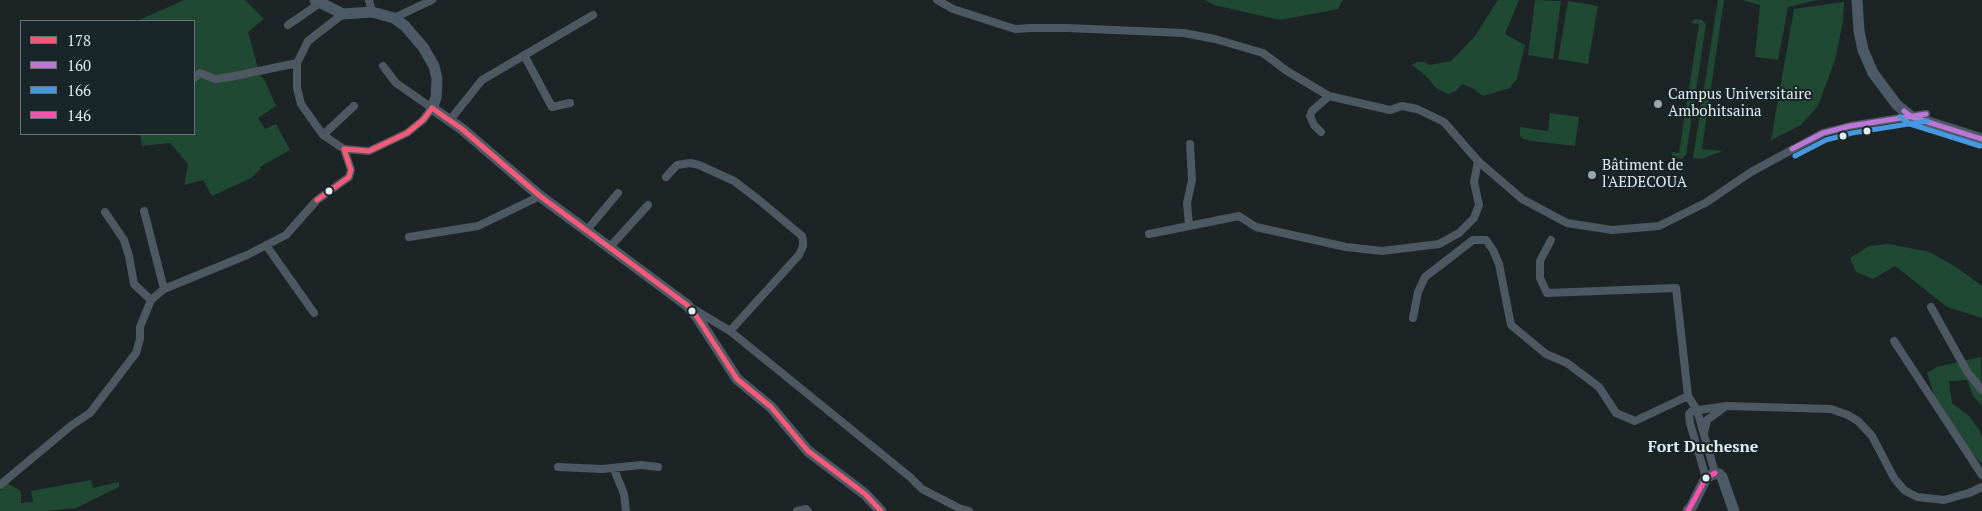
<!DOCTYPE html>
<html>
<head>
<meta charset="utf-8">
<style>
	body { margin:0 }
	#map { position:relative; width:1982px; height:511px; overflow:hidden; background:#1c2426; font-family:"PT Serif",serif }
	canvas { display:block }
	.legend { position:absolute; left:20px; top:20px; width:175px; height:115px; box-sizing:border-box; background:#18262a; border:1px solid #697579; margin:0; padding:6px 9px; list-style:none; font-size:15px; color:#e3ecef }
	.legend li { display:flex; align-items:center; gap:10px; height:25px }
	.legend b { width:25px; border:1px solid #697579 }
</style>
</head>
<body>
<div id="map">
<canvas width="1982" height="511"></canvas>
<ul class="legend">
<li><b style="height:6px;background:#f75a77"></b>178</li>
<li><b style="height:6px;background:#ba77d6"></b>160</li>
<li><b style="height:6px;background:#4699e1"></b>166</li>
<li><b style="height:6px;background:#f653ac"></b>146</li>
</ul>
</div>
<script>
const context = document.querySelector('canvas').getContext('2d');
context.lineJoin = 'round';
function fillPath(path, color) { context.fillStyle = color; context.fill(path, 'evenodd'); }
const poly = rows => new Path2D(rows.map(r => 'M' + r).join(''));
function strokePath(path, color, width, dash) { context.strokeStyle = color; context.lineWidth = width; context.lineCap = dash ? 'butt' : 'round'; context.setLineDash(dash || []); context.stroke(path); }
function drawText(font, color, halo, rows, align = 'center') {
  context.font = font + ' "PT Serif",serif'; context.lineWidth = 4; context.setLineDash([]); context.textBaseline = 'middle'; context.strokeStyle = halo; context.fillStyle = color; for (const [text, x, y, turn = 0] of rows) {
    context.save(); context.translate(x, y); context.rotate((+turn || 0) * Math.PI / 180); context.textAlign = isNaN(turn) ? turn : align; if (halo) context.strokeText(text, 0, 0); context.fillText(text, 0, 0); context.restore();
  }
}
fillPath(poly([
	[184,0,245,0,264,19,248,32,260,75,264,79,276,106,258,118,265,129,276,124,290,150,260,167,261,169,251,178,212,196,203,180,184,185,188,164,170,143,142,146,140,134,194,134,194,21,137,21],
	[1205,0,1343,0,1338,9,1280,20,1214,5],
	[1498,0,1519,0,1505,34,1525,45,1517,79,1510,88,1483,96,1474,89,1462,84,1456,91,1448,94,1436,88,1426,76,1412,65,1417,62,1424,62,1430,65,1451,61,1475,36],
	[1535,0,1561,1,1553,59,1528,55],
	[1718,0,1724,0,1702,149,1723,151,1701,159,1693,158],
	[1742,0,1817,0,1788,7,1778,60,1755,57,1760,5],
	[1568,1,1598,6,1588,64,1558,59],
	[1844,2,1843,22,1835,60,1818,106,1801,125,1771,140,1794,9],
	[1695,19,1702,20,1706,25,1686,155,1682,159,1673,157,1671,152,1679,153,1699,24,1691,23],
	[1550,113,1579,117,1575,146,1532,141,1523,139,1520,135,1520,127,1548,131],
	[1889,244,1930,252,1959,269,1982,286,1982,318,1947,307,1895,266,1873,279,1856,272,1850,258,1869,246],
	[1981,357,1982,406,1973,396,1967,380,1949,381,1952,403,1969,416,1979,430,1982,437,1982,464,1966,448,1952,423,1937,403,1927,373,1937,367],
	[91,480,93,488,119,482,119,487,76,508,47,511,0,511,0,490,7,483,21,491,21,503,33,502,31,491]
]), '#1f4932');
strokePath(poly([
	[369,0,372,12],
	[937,0,953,9,1015,29,1031,28,1067,28,1184,33,1215,39,1263,53,1287,71,1329,96,1390,110,1402,106,1417,109,1444,122,1478,161,1522,199,1567,223,1612,230,1659,226,1707,202,1751,172,1823,133,1850,126,1926,114],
	[343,14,308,41,297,63,297,88,301,104,323,135,344,149,369,151,407,133,423,120,432,108,396,83,383,66],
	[394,18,432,0],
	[288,25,320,3],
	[524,55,552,107,570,103],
	[194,78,200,73,215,79,230,77,297,63],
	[450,120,482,80,593,15],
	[1321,132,1314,125,1310,116,1312,111,1329,96],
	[323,135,354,106],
	[666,177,677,165,690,163,699,165,734,181,759,200,802,236,803,240,803,246,799,255,730,331],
	[144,211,164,289],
	[105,212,124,240,129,256,134,284,151,300],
	[1189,225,1187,203,1192,180,1190,144],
	[586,231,618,193],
	[1149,234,1239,216,1256,227,1346,247,1382,251,1439,244,1459,233,1474,218,1479,205,1474,182,1478,161],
	[409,237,478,226,540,196],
	[1551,240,1540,261,1540,278,1547,293,1676,288,1688,396,1697,410,1715,473],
	[266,245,314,313],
	[609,248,648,205],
	[1931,307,1968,373,1982,390],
	[695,310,730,331,910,477,922,489,959,508,969,511],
	[1413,318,1418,292,1425,277,1473,240,1486,240,1493,250,1499,264,1511,325,1546,354,1567,363,1599,387,1616,413,1635,421,1688,396],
	[1894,341,1982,475],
	[1704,433,1707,420,1725,407],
	[558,467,602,469,641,465,658,467],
	[614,469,624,494,626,511],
	[1706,478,1690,423,1689,414,1692,411,1727,406,1831,409,1848,415,1858,421,1872,436,1894,478,1904,490,1917,497,1944,500,1969,493,1982,487],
	[0,485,72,425,90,413,136,353,140,339,140,327,151,300,164,289,247,255,286,235,317,200,349,177,351,170,344,149],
	[797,511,806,509,808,511]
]), '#4d5863', 8);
strokePath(poly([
	[315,0,343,14,372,12,394,18,405,26,423,47,434,66,437,79,436,98,432,108,462,129,540,196,687,305,697,317,737,379,771,407,808,451,865,494,881,511],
	[1857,0,1859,31,1863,50,1873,73,1897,105,1912,117,1982,139],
	[1688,511,1692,506,1706,478,1715,473,1719,474,1722,477,1734,511]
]), '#4c5a67', 11);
strokePath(poly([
	[432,108,462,129,540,196,687,305,697,317,737,379,771,407,808,451,865,494,881,511],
	[344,149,369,151,407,133,423,120,432,108],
	[317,200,349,177,351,170,344,149]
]), '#f75a77', 5);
strokePath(poly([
	[1904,111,1912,117,1982,139],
	[1792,149,1823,133,1850,126,1926,114]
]), '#ba77d6', 5);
strokePath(poly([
	[1900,117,1910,124,1980,146],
	[1795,156,1826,140,1852,133,1927,121]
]), '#4699e1', 5);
strokePath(poly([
	[1688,511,1706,478,1715,473]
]), '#f653ac', 5);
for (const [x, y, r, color] of [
	[1658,104,5,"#9da6a9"],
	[1867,131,4.5,"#e3ecef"],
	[1843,136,4.5,"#e3ecef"],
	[1592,175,5,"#9da6a9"],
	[329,191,4.5,"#e3ecef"],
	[692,311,4.5,"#e3ecef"],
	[1706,478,4.5,"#e3ecef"]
]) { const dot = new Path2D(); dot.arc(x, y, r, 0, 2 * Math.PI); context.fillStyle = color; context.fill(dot); strokePath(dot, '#18262a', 2); }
drawText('15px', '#e3ecef', '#18262a', [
	["Campus Universitaire",1668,95],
	["Ambohitsaina",1668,112],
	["Bâtiment de",1602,166],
	["l'AEDECOUA",1602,183]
], 'left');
drawText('bold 16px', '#e3ecef', '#18262a', [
	["Fort Duchesne",1703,447]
]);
</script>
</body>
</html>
